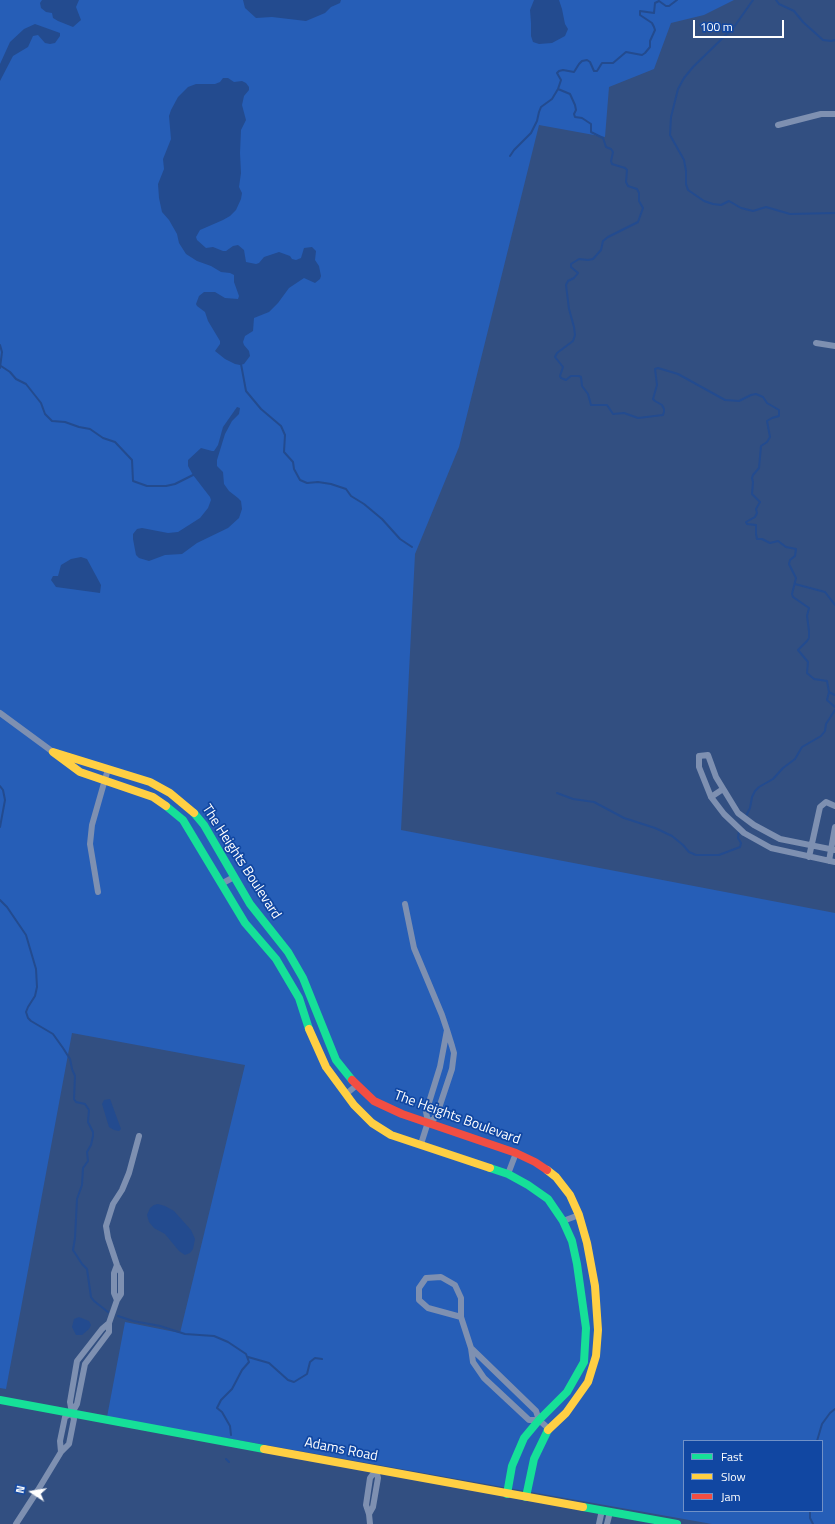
<!DOCTYPE html>
<html>
<head>
<meta charset="utf-8">
<style>
	body { margin:0 }
	#map { position:relative; width:835px; height:1524px; overflow:hidden; background:#324f81; font-family:"Titillium Web",sans-serif }
	canvas { display:block }
	.legend { position:absolute; left:683px; top:1440px; width:140px; height:72px; box-sizing:border-box; background:#1147a2; border:1px solid #7091c7; margin:0; padding:5px 7px; list-style:none; font-size:12px; color:#fff }
	.legend li { display:flex; align-items:center; gap:8px; height:20px }
	.legend b { width:20px; border:1px solid #7091c7 }
	.north { position:absolute; left:12px; top:1472px; width:40px; height:40px; -webkit-text-stroke:3px #1147a2; paint-order:stroke; rotate:282deg; font-size:11px; font-weight:700; line-height:16px; text-align:center; color:#fff }
	.north::after { content:''; display:block; margin:auto; width:14px; height:18px; background:#fff; clip-path:polygon(50% 0,100% 100%,50% 72%,0 100%) }
	.scale { position:absolute; left:693px; top:20px; width:91px; height:18px; box-sizing:border-box; border:2px solid #fff; border-top:0; padding-left:5px; font-size:12px; line-height:14px; white-space:nowrap; color:#fff; -webkit-text-stroke:3px #1147a2; paint-order:stroke }
</style>
</head>
<body>
<div id="map">
<canvas width="835" height="1524"></canvas>
<ul class="legend">
<li><b style="height:5px;background:#16e098"></b>Fast</li>
<li><b style="height:5px;background:#ffcf43"></b>Slow</li>
<li><b style="height:5px;background:#f24e42"></b>Jam</li>
</ul>
<div class="north">N</div>
<div class="scale">100 m</div>
</div>
<script>
const context = document.querySelector('canvas').getContext('2d');
context.lineJoin = 'round';
function fillPath(path, color) { context.fillStyle = color; context.fill(path, 'evenodd'); }
const poly = rows => new Path2D(rows.map(r => 'M' + r).join(''));
function strokePath(path, color, width, dash) { context.strokeStyle = color; context.lineWidth = width; context.lineCap = dash ? 'butt' : 'round'; context.setLineDash(dash || []); context.stroke(path); }
function drawText(font, color, halo, rows, align = 'center') {
  context.font = font + ' "Titillium Web",sans-serif'; context.lineWidth = 3.5; context.setLineDash([]); context.textBaseline = 'middle'; context.strokeStyle = halo; context.fillStyle = color; for (const [text, x, y, turn = 0] of rows) {
    context.save(); context.translate(x, y); context.rotate((+turn || 0) * Math.PI / 180); context.textAlign = isNaN(turn) ? turn : align; if (halo) context.strokeText(text, 0, 0); context.fillText(text, 0, 0); context.restore();
  }
}
fillPath(poly([
	[0,0,734,0,704,15,671,23,654,69,609,87,605,137,539,125,459,447,415,554,401,830,835,913,835,1524,712,1524,107,1417,125,1322,180,1333,245,1065,72,1033,6,1389,0,1388],
	[684,1441,822,1441,822,1511,684,1511]
]), '#265eb7');
fillPath(poly([
	[42,0,79,0,76,7,81,20,73,27,58,21,53,18,52,13,46,12,41,8,40,3],
	[243,0,341,0,340,3,331,7,325,13,306,21,272,17,256,18,245,8],
	[534,0,559,0,562,9,565,24,568,29,565,36,552,43,539,44,533,42,531,36,531,23,530,10],
	[35,24,60,33,60,36,55,43,50,44,45,43,38,35,33,36,28,47,13,56,0,81,0,64,10,42,24,29],
	[223,78,228,78,234,82,242,81,246,83,249,87,249,90,244,96,242,105,246,120,241,130,240,153,241,173,239,187,242,193,241,199,236,210,230,216,223,220,200,230,196,237,197,240,206,248,213,247,223,251,226,251,233,246,238,245,244,250,246,262,256,264,259,263,264,257,279,252,290,256,292,259,296,260,301,258,304,248,312,247,316,251,315,260,319,266,321,276,320,279,315,283,304,278,289,288,278,303,269,312,254,318,253,331,245,336,243,342,244,345,249,351,250,356,244,364,240,365,235,364,225,359,215,351,220,344,220,341,208,321,205,312,197,306,196,304,199,296,204,292,215,292,225,298,238,299,239,296,234,282,234,275,230,273,221,272,211,266,197,261,186,254,179,243,177,234,169,220,162,212,159,198,158,184,164,169,163,159,171,139,169,116,171,110,178,97,188,87,196,84,215,84,220,82],
	[237,407,240,408,239,414,232,421,225,434,217,460,217,466,223,472,224,484,229,491,238,498,241,501,242,509,239,518,228,528,197,543,182,554,165,555,149,561,139,558,136,555,133,539,133,534,137,529,142,528,168,533,178,532,200,518,208,508,211,500,210,497,193,475,188,466,188,460,201,448,212,451,214,451,218,445,223,427],
	[81,557,87,559,101,585,100,593,56,587,51,580,53,576,58,576,61,565,71,559],
	[110,1099,121,1129,119,1131,114,1130,109,1127,102,1104,104,1100],
	[158,1204,165,1206,174,1211,191,1230,195,1239,193,1249,190,1253,185,1255,179,1251,165,1234,154,1228,149,1222,147,1215,150,1208,154,1205],
	[79,1317,89,1321,91,1325,89,1329,82,1335,76,1335,72,1327,74,1319]
]), '#234b8f');
strokePath(poly([
	[753,0,734,27,693,67,684,78,678,89,671,117,670,135,684,160,686,171,686,184,688,190,704,201,713,204,721,205,729,201,741,208,753,211,766,207,790,214,835,213],
	[776,0,779,4,794,11,803,22,823,40,831,41,835,40],
	[558,89,570,94,575,105,576,110,574,114,575,117,582,118,591,124,591,132,603,138,606,147,611,149,613,152,611,161,612,164,625,168,627,170,626,182,628,186,637,189,639,193,639,201,643,208,638,222,608,237,603,241,601,250,593,259,588,260,579,259,571,264,571,267,578,273,574,278,568,281,566,285,569,309,574,327,575,335,573,341,557,353,555,357,563,367,560,376,561,378,566,380,571,376,579,376,581,377,582,386,588,394,591,405,607,405,613,414,624,413,638,418,663,415,664,412,664,409,662,405,655,401,653,399,657,385,655,369,658,368,678,374,725,400,739,401,751,395,756,394,763,397,767,403,779,410,779,416,772,418,767,421,770,437,767,442,761,446,759,468,753,475,752,478,753,482,752,494,760,502,756,509,757,513,755,517,746,522,747,524,756,525,756,534,757,539,762,539,770,543,778,541,786,547,796,549,795,556,790,560,789,564,796,578,792,594,793,597,809,608,807,616,809,631,809,638,807,641,798,650,808,662,807,673,814,679,827,681,829,692,827,700,835,707],
	[510,156,514,150,531,133,537,121,539,112,541,107,552,99,558,89,561,80,557,73,559,71,563,70,574,72,579,64,582,61,587,60,590,62,594,71,597,71,602,63,613,63,626,52,642,55,645,53,650,47,650,41,655,30,654,27,652,23,640,15,640,11,654,13,655,3,659,1,666,6,669,6,677,0],
	[0,345,2,352,0,368],
	[241,364,246,391,261,409,281,426,285,435,284,452,293,462,294,469,300,480,307,483,318,482,331,484,346,489,351,496,364,504,382,519,400,539,412,547],
	[1,366,10,372,16,379,26,384,41,403,45,414,52,421,65,422,79,427,90,429,103,438,115,442,132,460,133,481,147,486,166,486,175,484,193,475],
	[795,584,825,592,835,605],
	[829,692,835,695],
	[0,786,3,790,5,800,0,827],
	[557,793,573,799,594,802,624,818,655,828,672,836,683,845,689,852,696,855,719,855,740,847,741,843,738,838,739,831],
	[746,816,750,808,752,797,755,791,759,787,773,779,783,768,795,759,802,747,821,736,825,731,826,724,835,710],
	[0,900,7,907,26,935,36,969,37,987,35,996,28,1007,26,1012,28,1018,31,1021,53,1034,63,1048,70,1059,72,1069,75,1076,74,1099,76,1102,85,1104,89,1110,88,1122,93,1132,93,1136,91,1145,87,1152,88,1161,83,1168,82,1185,77,1199,75,1238,73,1250,82,1264,87,1269,91,1297,94,1301,108,1312],
	[118,1316,133,1321,160,1326,185,1334,214,1336,228,1342,246,1354,249,1362,242,1370,232,1389,221,1400,217,1408,222,1412,230,1426,231,1435],
	[248,1357,269,1363,288,1380,294,1382,307,1374,310,1362,315,1358,322,1359],
	[817,1441,822,1424,830,1413,835,1409],
	[226,1459,229,1462],
	[810,1511,810,1518,813,1524]
]), '#234b8f', 2);
strokePath(poly([
	[778,125,821,114,835,114],
	[816,343,835,346],
	[0,713,53,752],
	[711,797,723,789],
	[835,850,780,839,754,825,738,813,716,777,708,755,699,756,699,767,711,797,724,814,744,833,771,848,835,862],
	[809,857,820,807,826,802,835,806],
	[829,861,835,827],
	[221,884,234,877],
	[98,892,90,844,92,825,108,769],
	[405,904,414,948,442,1015,447,1030,452,1046,454,1053,452,1069,438,1111,434,1119,428,1122,426,1112,440,1067,447,1030],
	[346,1094,357,1085],
	[421,1144,428,1122],
	[508,1174,516,1153],
	[563,1221,579,1215],
	[117,1265,114,1273,114,1293,117,1300,121,1294,121,1273,117,1265,108,1238,106,1226,113,1204,122,1190,129,1173,139,1136],
	[461,1317,428,1308,419,1300,419,1288,426,1278,441,1277,455,1285,461,1298,461,1317,471,1348],
	[109,1323,117,1300],
	[72,1413,77,1404,85,1364,109,1332,109,1323,102,1329,77,1361,70,1402,72,1413,74,1419,69,1444,61,1452,60,1441,65,1417,72,1413],
	[539,1420,529,1420,484,1378,473,1362,471,1348,536,1411,539,1420,549,1429],
	[376,1470,378,1478,373,1507,369,1514,366,1505,370,1478,376,1470],
	[369,1514,370,1524],
	[16,1524,38,1490,61,1452],
	[599,1524,602,1510],
	[607,1524,610,1512]
]), '#7e90b1', 6);
strokePath(poly([
	[166,806,183,820,245,923,276,959,299,998,309,1029],
	[194,813,204,825,250,904,288,952,303,978,336,1060,352,1080],
	[490,1168,508,1174,528,1185,548,1199,563,1221,572,1241,577,1264,586,1328,584,1362,567,1392,539,1420,524,1438,512,1466,507,1494],
	[0,1400,264,1449],
	[526,1497,534,1459,548,1430],
	[583,1507,677,1524]
]), '#16e098', 8);
strokePath(poly([
	[166,806,153,797,80,772,53,752,150,782,170,793,194,813],
	[309,1029,326,1067,354,1105,372,1123,391,1135,490,1168],
	[547,1170,556,1177,570,1195,579,1215,587,1243,595,1286,598,1330,596,1356,588,1382,566,1413,548,1430],
	[264,1449,583,1507]
]), '#ffcf43', 8);
strokePath(poly([
	[352,1080,374,1101,402,1114,516,1153,535,1162,547,1170]
]), '#f24e42', 8);
drawText('14px', '#fff', '#1147a2', [
	["The Heights Boulevard",241,862,57],
	["The Heights Boulevard",457,1118,20],
	["Adams Road",341,1450,11]
]);
</script>
</body>
</html>
